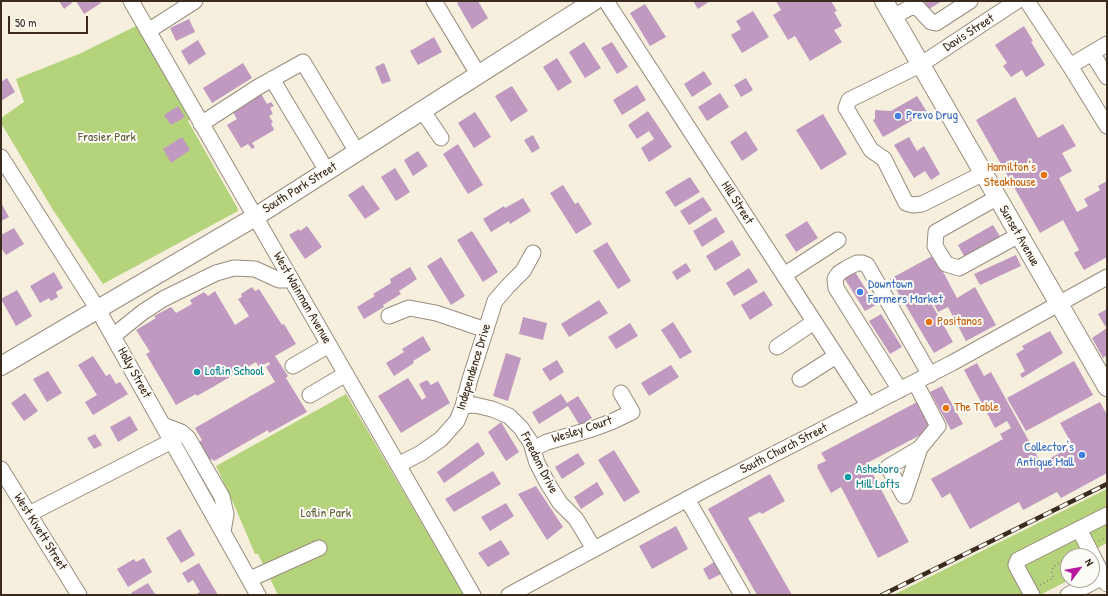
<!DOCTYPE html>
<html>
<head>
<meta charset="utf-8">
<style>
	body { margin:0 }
	#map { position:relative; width:1108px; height:596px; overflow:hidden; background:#f7efde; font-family:"Patrick Hand",sans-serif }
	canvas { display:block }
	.frame { position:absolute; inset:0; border:2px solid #3b2a1e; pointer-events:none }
	.north { position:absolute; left:1060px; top:548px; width:40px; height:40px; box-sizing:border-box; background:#fdfcf7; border:1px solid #afa8a0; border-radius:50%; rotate:58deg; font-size:11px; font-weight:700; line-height:16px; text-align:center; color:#3b2a1e }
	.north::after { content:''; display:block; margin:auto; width:14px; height:18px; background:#b5179e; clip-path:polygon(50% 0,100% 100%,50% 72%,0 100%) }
	.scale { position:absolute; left:8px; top:16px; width:80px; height:18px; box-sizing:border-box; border:2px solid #3b2a1e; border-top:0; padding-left:5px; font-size:12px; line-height:14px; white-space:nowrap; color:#3b2a1e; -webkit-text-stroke:3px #fdfcf7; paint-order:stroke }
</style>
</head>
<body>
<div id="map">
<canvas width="1108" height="596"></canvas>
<div class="frame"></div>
<div class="north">N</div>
<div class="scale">50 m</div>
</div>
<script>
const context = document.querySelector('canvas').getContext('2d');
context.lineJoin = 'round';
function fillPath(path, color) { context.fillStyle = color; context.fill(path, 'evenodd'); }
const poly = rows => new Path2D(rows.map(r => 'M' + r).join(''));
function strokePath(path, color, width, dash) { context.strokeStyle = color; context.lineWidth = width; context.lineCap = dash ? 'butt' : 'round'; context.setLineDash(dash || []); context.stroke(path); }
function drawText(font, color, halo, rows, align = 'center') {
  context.font = font + ' "Patrick Hand",sans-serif'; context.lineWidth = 4; context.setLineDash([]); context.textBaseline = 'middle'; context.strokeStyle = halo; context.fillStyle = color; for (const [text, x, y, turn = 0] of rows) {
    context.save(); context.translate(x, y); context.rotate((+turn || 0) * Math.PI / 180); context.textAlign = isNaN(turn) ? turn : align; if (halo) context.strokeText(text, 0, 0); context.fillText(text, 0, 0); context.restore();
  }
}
fillPath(poly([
	[138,25,191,118,188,121,237,207,238,211,103,284,53,210,1,123,1,118,24,102,16,79,79,54],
	[346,394,464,595,278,595,258,554,255,554,235,507,216,466],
	[1107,489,1107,543,1087,554,1088,556,1068,556,1069,580,1040,595,893,595]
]), '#b4d37b');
fillPath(poly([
	[59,1,71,1,72,3,64,9],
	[76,1,99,1,101,3,84,14],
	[461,1,478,1,488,18,472,29,457,3],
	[693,1,710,1,698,9],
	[776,1,831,1,837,11,834,12,842,26,834,30,842,42,810,61,795,36,788,40,773,15,781,10],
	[924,1,942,1,929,9],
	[645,4,666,37,650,46,630,13],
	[753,11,769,37,742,53,731,35,741,29,736,21],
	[189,19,195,32,176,41,170,28],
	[1024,26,1033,41,1031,42,1045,65,1026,77,1022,70,1011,77,1003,66,1007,63,995,45],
	[434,37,442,52,418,65,410,51],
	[198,40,206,54,189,65,181,51],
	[584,42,601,68,585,78,569,52],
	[612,42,628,67,617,74,601,48],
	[557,58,572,82,558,91,543,67],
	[243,63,252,78,212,103,203,88],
	[384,63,391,81,382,84,375,67],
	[704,71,712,84,692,97,684,84],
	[7,78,15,92,1,101,1,82],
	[746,78,753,90,741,97,734,85],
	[637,85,646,100,622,115,613,100],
	[512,86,528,111,511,122,495,96],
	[260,92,267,104,271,102,274,106,270,108,273,114,269,116,273,122,271,123,274,130,252,143,255,147,252,149,248,144,241,148,227,125,237,119,231,109],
	[720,93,729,107,707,121,698,107],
	[917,96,927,112,883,137,873,120,875,119,875,110,891,111],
	[1015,97,1038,138,1063,124,1076,146,1062,153,1072,171,1059,178,1077,212,1088,206,1084,199,1100,190,1098,186,1107,181,1107,257,1084,270,1074,253,1079,250,1063,220,1040,233,976,120],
	[178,106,185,117,171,125,164,115],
	[648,111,672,147,649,162,641,148,654,139,649,131,637,139,628,125],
	[475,112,491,137,474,148,458,123],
	[823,114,847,154,821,170,796,130],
	[746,131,758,150,742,161,730,142],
	[533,135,540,148,532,153,524,140],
	[182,137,190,150,171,163,163,149],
	[909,137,917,151,924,146,940,174,931,180,925,171,914,178,894,145],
	[458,144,483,185,468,194,443,154],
	[418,151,428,166,413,176,404,160],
	[395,168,410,192,396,201,381,177],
	[690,177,700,192,675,207,665,192],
	[363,185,380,209,365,219,348,195],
	[563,185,575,204,578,202,592,224,576,234,550,193],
	[703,197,712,210,689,225,680,211],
	[523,198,531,211,510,224,509,221,491,232,483,219,504,206,505,208],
	[1,203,9,217,1,221],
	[716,217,725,232,702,247,693,231],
	[807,221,818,238,796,252,785,235],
	[993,225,1001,238,965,258,958,245],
	[307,226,322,247,305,259,289,235,299,229,300,231],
	[14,228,24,244,6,255,1,248,1,235],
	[472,231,498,272,483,282,457,240],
	[732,240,741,255,715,271,706,256],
	[607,242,631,281,618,289,593,251],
	[934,255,957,298,975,287,996,325,966,341,948,307,938,312,933,302,931,303,953,342,934,353,890,279],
	[1016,255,1021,266,980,285,974,274],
	[441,257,465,296,451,305,427,266],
	[686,263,691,271,677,280,672,272],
	[410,267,417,279,399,291,401,294,383,305,384,307,364,319,357,307,375,296,373,294,391,283,390,279],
	[749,268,758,282,734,296,726,283],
	[54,272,63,288,56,292,58,297,51,301,49,298,40,303,30,286],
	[855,272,876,305,865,311,844,278],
	[252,287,255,291,259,289,282,325,284,324,296,344,275,356,288,376,286,378,307,412,269,433,268,430,214,461,212,459,205,463,195,445,202,440,195,428,275,382,266,367,270,364,269,362,259,367,256,362,197,396,196,394,176,405,146,354,150,352,136,330,156,318,154,316,171,307,176,313,192,304,190,300,204,292,208,296,215,291,235,325,249,316,238,299,242,297,241,294],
	[17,290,32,316,16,326,1,299],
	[764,291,773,305,750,320,741,305],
	[599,300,608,313,569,337,561,324],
	[1107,309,1107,325,1105,326,1098,314],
	[881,314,902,347,890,354,869,321],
	[523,317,547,323,543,340,519,334],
	[673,322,692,352,680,359,661,330],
	[630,323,638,336,616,349,608,337],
	[1107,328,1107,355,1103,358,1092,338],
	[1050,331,1063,353,1022,378,1020,374,1025,371,1016,354,1024,349,1022,346],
	[423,336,431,350,413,361,414,363,394,376,386,363,404,352,402,349],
	[506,353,521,358,508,401,493,396],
	[93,356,106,376,110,374,116,384,120,382,128,394,93,415,85,402,97,395,78,365],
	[557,360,564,372,550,381,542,369],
	[1074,361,1093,395,1026,431,1007,398],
	[977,363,984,376,991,372,1041,463,1073,446,1060,423,1100,402,1107,415,1107,473,1061,498,1057,492,1023,510,1019,502,970,529,950,493,942,498,931,479,1003,439,1000,434,1011,428,1007,421,995,428,964,370],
	[671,365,679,377,649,396,641,383],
	[48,371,62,393,47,402,33,379],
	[408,378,422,400,426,397,419,384,427,380,431,385,438,381,450,403,401,433,378,396],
	[942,386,963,424,951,430,930,392],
	[25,393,38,411,24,421,11,403],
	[561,394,567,403,578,396,592,418,580,426,568,406,539,424,532,412],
	[917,402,932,429,867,463,909,542,878,558,841,487,831,493,817,467,818,466,817,465,826,461,821,453],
	[130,416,138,430,118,442,110,427],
	[501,422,519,452,506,461,488,432],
	[95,434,102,445,94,449,87,438],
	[478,442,485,454,444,483,437,472],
	[614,450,640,492,624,502,598,460],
	[578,453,585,464,562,479,555,467],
	[493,471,501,484,454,512,445,499],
	[770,474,785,501,762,514,760,512,748,518,792,595,757,595,708,509],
	[597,482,604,494,581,509,574,497],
	[536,486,563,527,547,540,518,494],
	[506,503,514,516,490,531,481,517],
	[676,526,688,549,652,569,639,546],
	[180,529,195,555,181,563,166,538],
	[501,540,510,554,488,567,478,553],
	[144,558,152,572,128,587,117,569,134,559,136,562],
	[716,561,723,573,709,580,703,569],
	[199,563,218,595,195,595,200,592,193,580,188,583,182,573],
	[148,583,155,594,132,595,131,593]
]), '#bf99bf');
const minor = poly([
	[131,1,473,595],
	[434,1,478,74],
	[606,1,869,406],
	[1027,1,1070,66,1107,126],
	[893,17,911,7,918,8,931,22,936,23,970,1],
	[148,31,195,1],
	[1092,53,1107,77],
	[1070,66,1107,44],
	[272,79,327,171],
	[422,110,441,138],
	[201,124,258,87,303,62,357,152],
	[1,157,97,308,258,595],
	[984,173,922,204,913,205,906,203,884,159,871,150,846,108,849,100,920,65,1017,1],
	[998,197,936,232,935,246,946,264,959,268,1019,235],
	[784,275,838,240],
	[389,316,409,308,436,313,486,330],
	[113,336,143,312,163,299,216,273,234,268,255,269,279,280,291,280],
	[777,347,814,322],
	[293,366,329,345],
	[800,379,836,356],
	[915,382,938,426,920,448],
	[900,390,836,288,835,279,839,273,847,268,857,263,862,263,867,265,930,375],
	[310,395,346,374],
	[463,406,475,405,492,409,509,416,521,428,531,443,537,463,548,484,560,503,576,519,594,549],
	[163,425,181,432,188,438,222,497,226,514,223,532],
	[920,448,904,496,888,467,920,448],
	[533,449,547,442,592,429,611,422,632,412,621,393],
	[398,465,421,453,441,439,457,421,463,406,470,379,495,301,508,286,523,271,533,253],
	[1,469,79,595],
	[687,499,742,595],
	[29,514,172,441],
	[1079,529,1107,584],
	[250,579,319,548],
	[509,595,704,490,952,363,1107,277],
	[1032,595,1019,571,1016,565,1018,560,1107,515],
	[1068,595,1103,577]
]);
const major = poly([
	[884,1,1107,387],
	[1,366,255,217,594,1]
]);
strokePath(minor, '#998c7e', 17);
strokePath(major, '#998c7e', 20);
strokePath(poly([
	[1099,541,1107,537],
	[1069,556,1077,552],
	[1040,585,1053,578,1052,573,1053,567,1068,557]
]), '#998c7e', 2, [1, 3]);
strokePath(minor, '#fff', 15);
strokePath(major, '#fff', 18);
const rail = poly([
	[882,595,1107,484]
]);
strokePath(rail, '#3b2a1e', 4.5);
strokePath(rail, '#fdfcf7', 3, [9]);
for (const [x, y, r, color] of [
	[898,116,4,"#3f7fe0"],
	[1044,175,4,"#e8710a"],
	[860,292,4,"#3f7fe0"],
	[929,322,4,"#e8710a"],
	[197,372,4,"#0f9aa8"],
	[946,408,4,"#e8710a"],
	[1082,455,4,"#3f7fe0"],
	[848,477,4,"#0f9aa8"]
]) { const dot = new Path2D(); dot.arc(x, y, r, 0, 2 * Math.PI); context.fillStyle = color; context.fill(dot); strokePath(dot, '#fdfcf7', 1.5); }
drawText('13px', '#3b2a1e', '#fdfcf7', [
	["Davis Street",969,33,-33],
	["South Park Street",300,188,-32],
	["Hill Street",737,203,57],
	["Sunset Avenue",1019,236,60],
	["West Wainman Avenue",302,298,60],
	["Independence Drive",474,367,-73],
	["Holly Street",134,373,61],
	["Wesley Court",582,430,-18],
	["South Church Street",784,449,-27],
	["Freedom Drive",539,463,63],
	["West Kivett Street",40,532,58]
]);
drawText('13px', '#366cbe', '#fdfcf7', [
	["Prevo Drug",906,116],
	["Downtown",868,285],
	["Farmers Market",868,300],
	["Collector's",1074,448,"right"],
	["Antique Mall",1074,463,"right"]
], 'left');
drawText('13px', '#5f5d3a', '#fdfcf7', [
	["Frasier Park",107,138],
	["Loflin Park",326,514]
]);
drawText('13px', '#c56008', '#fdfcf7', [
	["Hamilton's",1036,168,"right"],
	["Steakhouse",1036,183,"right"],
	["Positanos",937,322],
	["The Table",954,408]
], 'left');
drawText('13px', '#0d838f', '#fdfcf7', [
	["Loflin School",205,372],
	["Asheboro",856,470],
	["Mill Lofts",856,485]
], 'left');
</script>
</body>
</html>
